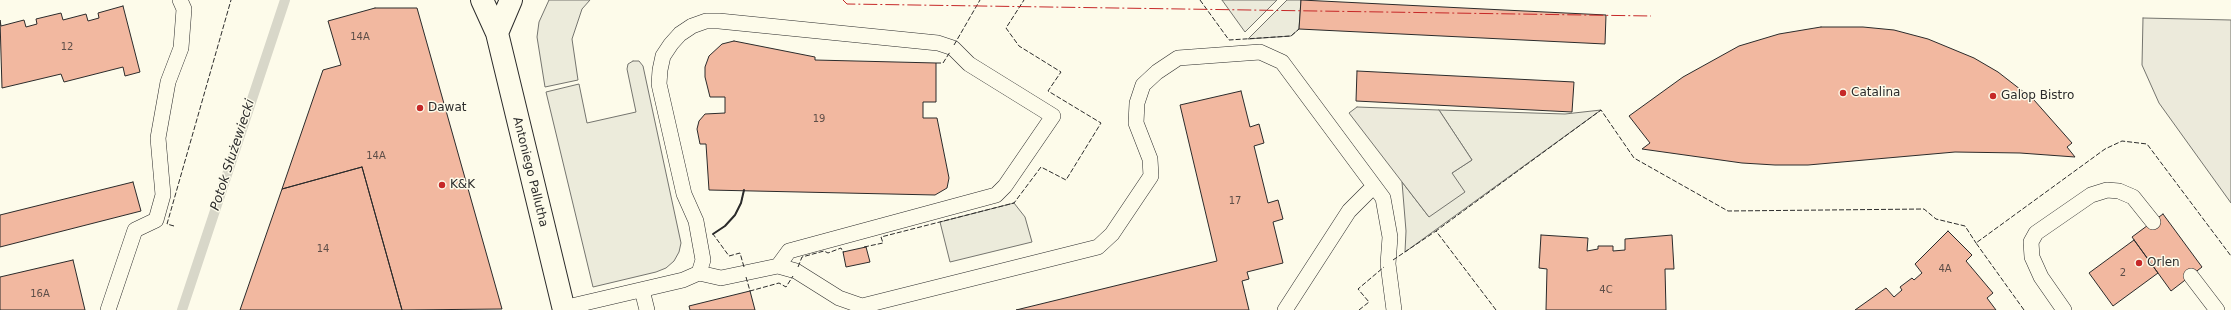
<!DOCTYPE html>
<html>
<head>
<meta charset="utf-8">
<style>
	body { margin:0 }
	canvas { display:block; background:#fdfbea }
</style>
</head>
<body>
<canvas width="2231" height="310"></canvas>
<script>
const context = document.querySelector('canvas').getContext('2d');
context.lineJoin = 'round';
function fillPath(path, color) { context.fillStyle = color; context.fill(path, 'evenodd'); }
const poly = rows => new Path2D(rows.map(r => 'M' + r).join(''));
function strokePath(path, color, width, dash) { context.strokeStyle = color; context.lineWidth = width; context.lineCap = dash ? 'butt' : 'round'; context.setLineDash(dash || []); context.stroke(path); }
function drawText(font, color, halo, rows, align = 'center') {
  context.font = font + ' "DejaVu Sans",sans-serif'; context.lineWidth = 3; context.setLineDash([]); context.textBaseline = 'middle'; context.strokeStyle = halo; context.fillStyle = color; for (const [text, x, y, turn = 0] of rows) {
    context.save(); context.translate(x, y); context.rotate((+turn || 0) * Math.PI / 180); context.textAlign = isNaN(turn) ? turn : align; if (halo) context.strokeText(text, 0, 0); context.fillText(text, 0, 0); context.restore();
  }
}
const green = poly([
	[549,0,590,0,582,9,572,39,578,80,545,87,537,37,539,22,549,0],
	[1222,0,1277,0,1245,32,1222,0],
	[1287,0,1301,0,1299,29,1291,36,1248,39,1287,0],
	[633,61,639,61,643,66,681,243,679,252,674,261,666,268,656,272,593,287,546,92,579,84,587,123,636,112,627,69,628,64,633,61],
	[1439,110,1565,114,1601,110,1405,252,1406,231,1402,182,1429,217,1452,173,1472,160,1439,110],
	[1014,203,1025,217,1032,242,950,262,940,222,1014,203]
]);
fillPath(green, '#ecebdb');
strokePath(green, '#74746e', 1);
const parking = poly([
	[2143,18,2231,20,2231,203,2159,103,2142,65,2143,18],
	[1357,107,1439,110,1472,160,1452,173,1465,192,1429,217,1349,113,1357,107]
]);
fillPath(parking, '#eceadb');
strokePath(parking, '#74746e', 1);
strokePath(poly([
	[182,310,285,0]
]), '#d8d7c9', 10);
const building = poly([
	[1301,0,1606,15,1605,44,1299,29,1301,0],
	[123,6,140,72,125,76,123,67,64,82,61,74,2,88,0,20,1,26,24,20,26,27,37,24,36,19,61,13,63,20,86,14,88,21,99,18,98,13,123,6],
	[375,8,417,8,502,309,402,310,362,167,282,189,323,70,341,65,328,21,375,8],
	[1821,27,1863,27,1894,30,1928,39,1974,58,1998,72,2034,100,2072,143,2067,147,2075,157,2020,153,1955,152,1808,165,1775,165,1742,163,1642,149,1650,143,1629,116,1683,77,1739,46,1779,34,1821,27],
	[734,41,815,57,815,60,936,63,936,102,923,102,923,118,937,118,949,178,947,188,935,195,709,190,706,144,700,144,697,129,699,121,705,114,725,113,725,97,710,97,705,77,705,67,709,56,722,44,734,41],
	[1357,71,1574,82,1572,112,1356,101,1357,71],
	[1241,91,1250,127,1259,124,1264,143,1254,146,1268,203,1278,200,1283,219,1273,222,1283,263,1247,272,1249,279,1242,281,1249,310,1016,310,1217,261,1180,105,1241,91],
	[362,167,402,310,240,310,282,189,362,167],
	[133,182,141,211,0,247,0,215,133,182],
	[2163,214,2202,267,2171,291,2132,237,2163,214],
	[1948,231,1972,255,1966,261,1993,293,1987,298,1996,310,1855,310,1886,288,1894,297,1902,290,1900,287,1912,278,1914,280,1922,273,1915,264,1948,231],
	[1541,235,1588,238,1587,251,1598,249,1598,246,1613,246,1613,251,1625,250,1625,239,1672,235,1674,269,1665,269,1666,310,1546,310,1547,269,1539,268,1541,235],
	[2134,240,2158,273,2113,306,2089,273,2134,240],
	[866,247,870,262,846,267,843,252,866,247],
	[73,260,85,310,0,310,0,277,73,260],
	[750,291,755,310,690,310,689,306,750,291]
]);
fillPath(building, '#f2b8a0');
strokePath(building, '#2b2b2b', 1);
const lane = poly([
	[699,273,721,278,778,266,796,271,839,298,862,306,1098,247,1112,234,1151,176,1150,159,1136,123,1137,103,1143,85,1157,72,1178,58,1260,52,1282,62,1383,198,1390,237,1388,264,1394,310],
	[2191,276,2217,310],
	[642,290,647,310],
	[563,308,683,280,699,273,703,260,696,221,684,194,659,84,660,70,663,56,671,44,680,34,692,26,706,21,719,21,938,43,953,48,969,64,1053,116,1005,186,996,195,789,251,778,266],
	[108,310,135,230,156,220,163,195,158,138,168,82,181,48,184,9,180,0],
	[1285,310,1349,211,1374,186],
	[2064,310,2041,277,2032,257,2031,242,2036,233,2091,195,2107,190,2119,191,2133,197,2153,222]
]);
const street = poly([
	[482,0,497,33,564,310],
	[497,33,511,0]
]);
strokePath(lane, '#2b2b2b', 16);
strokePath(street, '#2b2b2b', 24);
strokePath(lane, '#fdfbea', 15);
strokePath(street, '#fdfbea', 22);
strokePath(poly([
	[1200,0,1229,40,1291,36,1299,29],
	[954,45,980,0],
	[936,63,943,63,950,52],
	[174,226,167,224,231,0],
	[864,247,883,243,881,237,1014,203,1041,167,1066,180,1101,123,1048,91,1061,72,1019,46,1006,28,1024,0],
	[1393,260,1436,231],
	[744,267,740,253,729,256,713,234,725,226,735,215,741,203,744,190],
	[798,267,802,257,824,251,828,253,841,248,843,252,844,252],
	[746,277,750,291,779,283,786,287,793,276],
	[1359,310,1369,302,1358,289,1384,267],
	[1496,310,1436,231,1601,110,1634,158,1728,211,1924,209,1936,219,1965,226,1976,243],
	[2024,310,1976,243,2105,149,2122,141,2147,144,2231,256]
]), '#2b2b2b', 1, [5, 2]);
strokePath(poly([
	[713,234,725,226,735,215,741,203,744,190]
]), '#2b2b2b', 2);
strokePath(poly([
	[843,0,847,4,1651,16]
]), '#c62828', 1, [14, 3, 2, 3]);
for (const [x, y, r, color] of [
	[1843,93,4,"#c62828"],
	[1993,96,4,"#c62828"],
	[420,108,4,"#c62828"],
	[442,185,4,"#c62828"],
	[2139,263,4,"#c62828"]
]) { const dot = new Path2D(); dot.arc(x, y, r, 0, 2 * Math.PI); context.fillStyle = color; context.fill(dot); strokePath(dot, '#fdfbea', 1.5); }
drawText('10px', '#5d4e48', null, [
	["14A",360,37],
	["12",67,47],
	["19",819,119],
	["14A",376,156],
	["17",1235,201],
	["14",323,249],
	["4A",1945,269],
	["2",2123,273],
	["4C",1606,290],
	["16A",40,294]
]);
drawText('12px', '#2b2b2b', '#fdfbea', [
	["Catalina",1851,93],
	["Galop Bistro",2001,96],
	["Dawat",428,108],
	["K&K",450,185],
	["Orlen",2147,263]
], 'left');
drawText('12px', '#2b2b2b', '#fdfbea', [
	["Antoniego Pallutha",530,172,76]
]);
drawText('italic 13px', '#2b2b2b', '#fdfbea', [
	["Potok Służewiecki",233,155,-72]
]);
</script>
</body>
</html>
